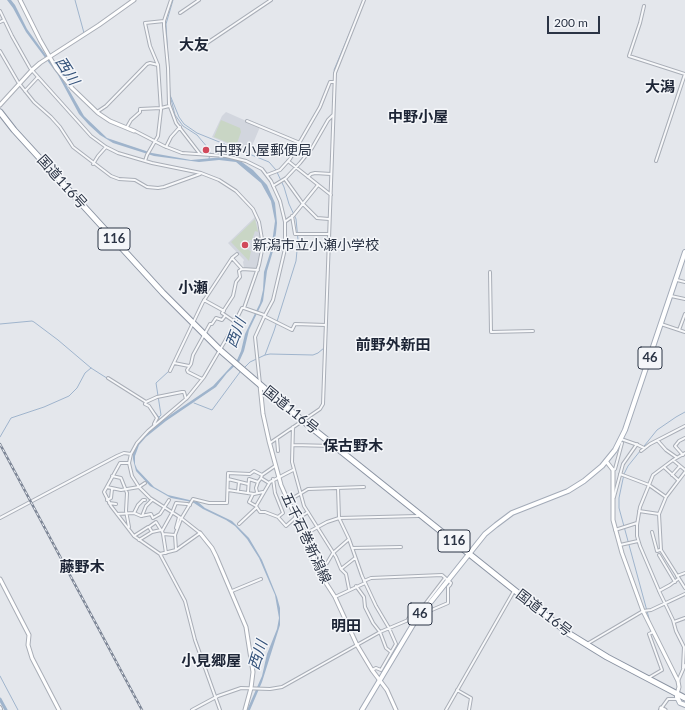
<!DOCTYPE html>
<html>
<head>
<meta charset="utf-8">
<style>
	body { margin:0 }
	#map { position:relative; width:685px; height:710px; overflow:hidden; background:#e4e7ec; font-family:Lato,sans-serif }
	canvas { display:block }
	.scale { position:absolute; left:547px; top:16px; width:53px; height:18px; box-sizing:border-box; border:2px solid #2b3445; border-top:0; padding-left:5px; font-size:12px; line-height:14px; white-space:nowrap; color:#2b3445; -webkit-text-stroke:3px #f4f6f9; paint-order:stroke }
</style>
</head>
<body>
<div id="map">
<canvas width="685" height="710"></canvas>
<div class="scale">200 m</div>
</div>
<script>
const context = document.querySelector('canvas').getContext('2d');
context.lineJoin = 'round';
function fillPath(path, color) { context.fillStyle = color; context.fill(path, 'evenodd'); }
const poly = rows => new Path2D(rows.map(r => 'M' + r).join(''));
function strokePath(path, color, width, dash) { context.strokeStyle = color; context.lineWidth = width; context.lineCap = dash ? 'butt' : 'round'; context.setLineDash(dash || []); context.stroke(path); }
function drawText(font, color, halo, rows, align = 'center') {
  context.font = font + ' Lato,"Noto Sans JP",sans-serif'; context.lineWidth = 3; context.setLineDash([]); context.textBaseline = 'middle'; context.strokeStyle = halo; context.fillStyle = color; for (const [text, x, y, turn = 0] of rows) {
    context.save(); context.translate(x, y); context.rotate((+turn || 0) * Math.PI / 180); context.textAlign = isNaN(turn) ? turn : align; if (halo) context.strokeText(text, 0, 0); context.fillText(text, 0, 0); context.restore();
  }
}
fillPath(poly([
	[226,112,260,127,249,153,212,137,222,116],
	[255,217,260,235,260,254,259,263,257,269,244,268,243,262,244,260,228,243]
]), '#d2d6de');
fillPath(poly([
	[221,120,240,128,241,132,236,146,214,137],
	[255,219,258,232,255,231,252,240,249,240,246,249,251,251,249,261,231,242]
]), '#c9d6c5');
fillPath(poly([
	[7,0,11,0,15,5,27,29,61,76,84,116,107,138,152,153,191,160,224,157,239,160,253,170,267,185,275,203,277,223,276,233,273,251,267,271,263,301,249,330,244,351,239,362,227,373,216,387,166,421,146,437,139,445,135,456,135,464,137,469,154,487,168,495,198,502,205,508,232,521,249,538,262,560,277,597,280,608,280,625,262,682,250,710,247,710,262,676,267,654,277,629,279,618,275,595,259,558,247,539,235,526,226,520,203,509,194,503,187,501,171,498,150,486,136,471,133,459,133,451,141,439,160,422,213,386,237,360,241,351,245,334,260,303,263,290,264,272,271,250,275,221,271,201,261,183,236,162,219,160,199,162,154,156,113,143,100,135,89,125,79,114,58,75,26,32,13,8]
]), '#9fb4cc');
strokePath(poly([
	[75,0,84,33],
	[173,0,166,24,170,95,179,117,184,124,197,133,269,162,276,170,284,187,289,204,296,219,298,240,296,261,274,331,265,355],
	[335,72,334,70,353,25],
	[170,95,175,115,183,126,197,135,208,148,210,153,209,159],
	[193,321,203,300],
	[0,324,32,321,34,322,58,340,91,368,146,403],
	[188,332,191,325],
	[326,345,327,320],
	[244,368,250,362,265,355,270,354,313,355,318,353,324,348],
	[194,403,212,410,240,372],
	[151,407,161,420,161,423],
	[159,417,161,415,156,383,169,371],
	[0,437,11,418,44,407,69,396,77,388,85,373,91,368],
	[650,622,619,508,619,498,624,474,628,466,657,430,676,417,685,412],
	[649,625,649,626,677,683],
	[0,676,18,710]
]), '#9fb4cc', 1);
strokePath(poly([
	[0,699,6,710]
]), '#9fb4cc', 3);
const street = poly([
	[171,0,164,21,164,26,168,68,169,104,176,123,200,154],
	[644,6,640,23,629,56,685,74],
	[0,11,12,36,30,68,91,136,106,147,118,153,152,163,201,173,219,180,236,191,253,209,259,222,263,245,259,265,244,308,242,308,228,336,204,377,187,398,148,431,137,443,131,454,129,463,132,476,139,487,150,498,181,518,200,533,176,550,160,554,134,536,111,506,104,492,120,463,129,463],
	[180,13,199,0],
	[0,22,4,20],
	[204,45,271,0],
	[0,51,18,82,34,102,51,117,60,127,73,147,111,176,119,179,135,180,147,187,158,188,164,187,200,174],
	[25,91,38,77],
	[97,112,106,106,147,64,150,63,158,65],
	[247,121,300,143],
	[127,127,131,120,140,112,140,109,161,108,169,106],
	[135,131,164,146,182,153,226,156,246,161,262,169,271,181,280,201,285,222,285,249,273,300,265,315,255,337,260,384],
	[166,147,171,137,180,127],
	[145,161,147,155,158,136,161,110,158,65,150,46,145,23,164,21],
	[288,161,331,195],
	[656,161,685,74],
	[93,164,98,156,106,147],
	[267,175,280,170,290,159,320,107,330,82,334,82],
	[308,177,311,174,315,173,331,174],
	[285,179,303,204,317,218,329,219],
	[273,186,286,178,300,163,312,148,328,120,333,115],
	[292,216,295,234,328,234],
	[286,221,293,216,318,185],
	[263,245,285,249],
	[232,258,242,269,258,270],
	[490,272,491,332,533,331],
	[677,280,685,282],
	[671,296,685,299],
	[204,300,224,311],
	[244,308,264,315,266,317,292,330,295,324,326,325],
	[235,322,222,313,233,296,236,282,240,277,239,271,242,269],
	[661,324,685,332],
	[679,330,685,314],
	[174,363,189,366],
	[170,371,203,302,232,258,237,254],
	[108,378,146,402],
	[202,379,188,372,187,370,191,364,193,355,210,324,212,324,216,318,222,320,225,316],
	[154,424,157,418,149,406,145,404,146,402,157,397,182,392,184,392,186,399],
	[293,427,292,462,304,506,336,557,341,569,355,558],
	[277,439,278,451],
	[621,439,638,445,644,448],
	[658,441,666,450,676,457],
	[270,443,320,409,323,404,335,73,364,0],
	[293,445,332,446],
	[641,451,650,444,685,426],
	[683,455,675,446,679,441,685,438],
	[673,460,685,470],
	[664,467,678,480],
	[613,470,615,469,622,443],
	[685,472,666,497,659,514,661,550,685,588],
	[620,474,649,485,666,497],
	[262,475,261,478,269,483],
	[672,475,680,466],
	[112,476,121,478,127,493,126,511,129,527,128,528],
	[228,479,248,484],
	[273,479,275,493,283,513,278,517],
	[107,487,121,490,139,487],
	[139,487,145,483],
	[338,488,339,518,349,539,362,576,376,606,389,628,396,644,381,670,376,668,372,670],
	[228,490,254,494,263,492],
	[238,491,239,482],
	[248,492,249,479,258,482,261,478],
	[257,492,256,488,258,482],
	[253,494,249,502,256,506,260,512,265,512,278,517,286,526,296,517],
	[614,497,623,464,637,444],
	[107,500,111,498,112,489],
	[288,501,308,489,364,487],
	[109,503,116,504],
	[256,506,270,482,293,470],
	[639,511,659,514],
	[134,513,138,505,143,500,145,500],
	[117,514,134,513,141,516,151,514,153,518,160,514,169,500],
	[142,516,146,506,152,500],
	[0,518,117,456,124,453,131,454],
	[297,519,308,512],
	[239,524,256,508],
	[149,527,156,522,161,530],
	[176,528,179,517],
	[615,530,637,523],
	[162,531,172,513,176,503,187,504,190,505],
	[652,532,657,551,660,550],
	[305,534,327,522,339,518,418,516],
	[134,536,148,527,149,527,152,532],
	[139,540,152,532,161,530,162,531,163,534],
	[620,545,638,541],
	[352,548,401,547],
	[176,550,175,535,181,519,193,499,209,503,227,503,228,473,250,474,254,471,262,475,275,466],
	[166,553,163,534,175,535],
	[160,554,185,601,195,640,220,710],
	[659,555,675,582],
	[314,557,319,555],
	[317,569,327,563,333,553,349,539],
	[341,569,346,574,349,589],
	[677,576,685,573],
	[356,586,364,597,365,607,373,623,380,632,386,648,391,652],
	[232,591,261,579],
	[659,591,670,585,678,579],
	[335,597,365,583],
	[408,619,413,613,419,612,445,578],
	[674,622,685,618],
	[587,644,643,611,651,610,685,594],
	[683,668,684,647,676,631,673,620,660,593,640,546,637,536,637,525,640,507,653,475,673,460,685,453],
	[650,677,662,670,649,634,653,632],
	[678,681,685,665],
	[457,690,471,698,469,710],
	[0,707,1,709],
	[192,710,218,696,241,688,270,689,282,687,380,632,413,618,415,614,423,618,427,612,448,603,448,587,450,585,451,583,442,575,371,578,364,581],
	[446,710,514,591],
	[660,710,668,699,678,699]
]);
const secondary = poly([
	[20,0,40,40,56,68,72,88,98,113,110,121,134,131],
	[0,105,32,70,40,63,99,25,134,0],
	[260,385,263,414,269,441,281,485,288,501,307,538,317,569,335,597,357,645,372,670,387,690,396,710],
	[606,461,613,470,613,520,622,553,643,611,678,681,679,687,677,694],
	[200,533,212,548,216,556,246,627,253,672,251,688,245,710],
	[0,579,29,635,28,645,32,658,59,710],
	[661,708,665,710]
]);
const primary = poly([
	[677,694,677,697,680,703,685,705],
	[362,710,414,623,485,534,496,525,512,513,568,491,584,481,602,466,615,450,625,430,685,252]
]);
const highway = poly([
	[0,112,14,130,163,293,220,350,243,370,292,412,568,633,607,657,685,698]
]);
strokePath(street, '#a9aeb7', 4);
strokePath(secondary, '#a9aeb7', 5);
strokePath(primary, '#a3abb8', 6);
strokePath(highway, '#8b94a3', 7);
strokePath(street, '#f7f8fa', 2);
strokePath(secondary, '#fff', 3);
strokePath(primary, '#fff', 4);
strokePath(highway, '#fff', 5);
const rail = poly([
	[0,444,142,710]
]);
strokePath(rail, '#7d8696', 2.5);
strokePath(rail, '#f4f6f9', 1, [3]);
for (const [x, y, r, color] of [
	[206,150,4,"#d1495b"],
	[245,245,4,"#d1495b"]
]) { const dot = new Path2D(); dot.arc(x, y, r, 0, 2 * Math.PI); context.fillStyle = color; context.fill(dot); strokePath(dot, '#f4f6f9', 1.5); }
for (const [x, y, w] of [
	[114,239,32],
	[650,358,24],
	[454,541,32],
	[420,614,24]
]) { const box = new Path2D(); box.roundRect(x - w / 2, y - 11, w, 22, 3); context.fillStyle = '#f4f6f9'; context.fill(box); strokePath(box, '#2b3445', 1); }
drawText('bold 13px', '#2b3445', null, [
	["116",114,239],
	["46",650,358],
	["116",454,541],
	["46",420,614]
]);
drawText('14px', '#2b3445', '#f4f6f9', [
	["中野小屋郵便局",214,150],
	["新潟市立小瀬小学校",253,245]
], 'left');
drawText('14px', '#2b3445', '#f4f6f9', [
	["国道116号",62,182,48],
	["国道116号",291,410,39],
	["五千石巻新潟線",306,538,65],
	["国道116号",544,613,38]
]);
drawText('bold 15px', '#1d2536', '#f4f6f9', [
	["大友",194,45],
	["大潟",660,87],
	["中野小屋",418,117],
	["小瀬",193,288],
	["前野外新田",393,345],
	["保古野木",353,446],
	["藤野木",82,567],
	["明田",346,626],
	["小見郷屋",211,661]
]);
drawText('italic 15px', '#34527a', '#f4f6f9', [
	["西川",67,71,57],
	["西川",236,333,-69],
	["西川",258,655,-73]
]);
</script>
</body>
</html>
